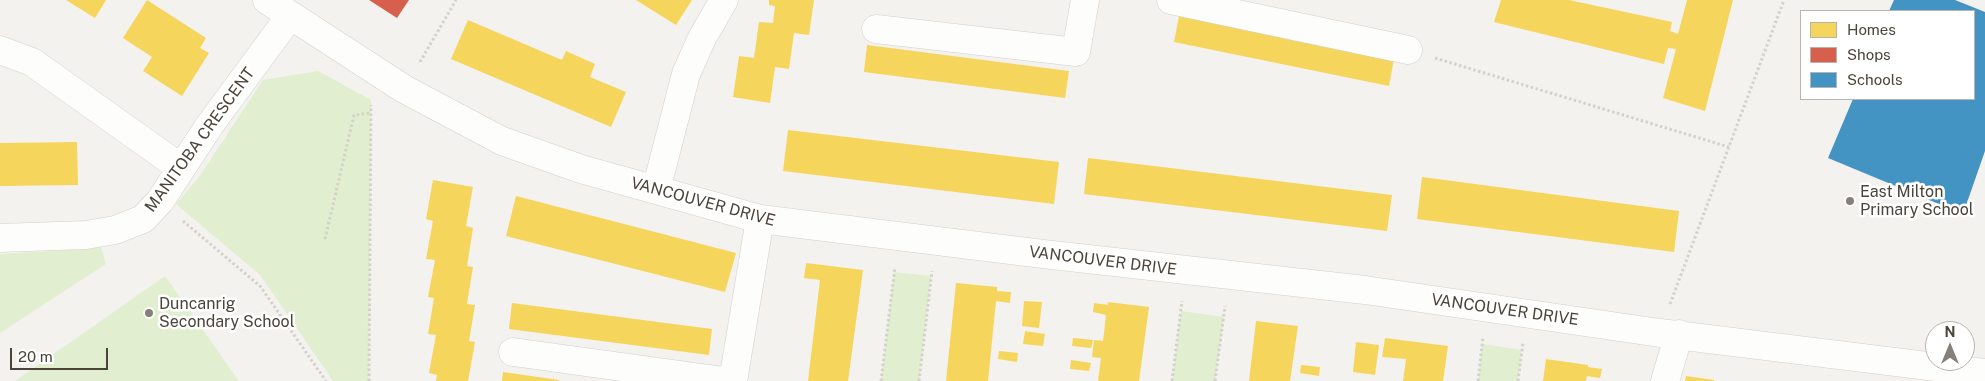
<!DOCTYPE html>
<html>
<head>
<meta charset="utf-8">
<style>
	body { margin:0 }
	#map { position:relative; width:1985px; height:381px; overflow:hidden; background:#f4f2ee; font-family:"Public Sans",sans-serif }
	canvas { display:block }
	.legend { position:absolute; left:1800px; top:10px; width:175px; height:90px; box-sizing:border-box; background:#fff; border:1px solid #b7b4b0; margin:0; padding:6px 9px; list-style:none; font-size:15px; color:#4b4439 }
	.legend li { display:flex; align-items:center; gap:10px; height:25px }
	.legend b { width:25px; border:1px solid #b7b4b0 }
	.north { position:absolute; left:1925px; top:321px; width:50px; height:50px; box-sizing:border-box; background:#fff; border:1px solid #b7b4b0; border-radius:50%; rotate:0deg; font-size:14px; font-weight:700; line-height:20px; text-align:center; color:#4b4439 }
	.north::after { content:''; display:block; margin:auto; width:18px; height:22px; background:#868178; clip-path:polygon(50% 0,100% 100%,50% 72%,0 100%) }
	.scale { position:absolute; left:10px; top:348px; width:98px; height:22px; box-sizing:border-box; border:2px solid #4b4439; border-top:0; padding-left:6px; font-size:15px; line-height:18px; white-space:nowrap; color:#4b4439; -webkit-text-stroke:4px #fff; paint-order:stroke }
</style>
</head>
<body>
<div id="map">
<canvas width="1985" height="381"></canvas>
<ul class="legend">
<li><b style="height:14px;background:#f6d55c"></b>Homes</li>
<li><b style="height:14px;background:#d6604d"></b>Shops</li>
<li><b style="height:14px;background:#4393c3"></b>Schools</li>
</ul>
<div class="north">N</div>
<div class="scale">20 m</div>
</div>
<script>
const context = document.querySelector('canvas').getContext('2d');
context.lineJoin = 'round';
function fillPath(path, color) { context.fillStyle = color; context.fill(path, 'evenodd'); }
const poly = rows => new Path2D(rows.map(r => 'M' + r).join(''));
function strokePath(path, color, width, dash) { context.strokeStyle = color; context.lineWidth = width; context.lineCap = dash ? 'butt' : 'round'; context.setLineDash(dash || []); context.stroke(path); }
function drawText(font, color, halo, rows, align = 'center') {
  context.font = font + ' "Public Sans",sans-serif'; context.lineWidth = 5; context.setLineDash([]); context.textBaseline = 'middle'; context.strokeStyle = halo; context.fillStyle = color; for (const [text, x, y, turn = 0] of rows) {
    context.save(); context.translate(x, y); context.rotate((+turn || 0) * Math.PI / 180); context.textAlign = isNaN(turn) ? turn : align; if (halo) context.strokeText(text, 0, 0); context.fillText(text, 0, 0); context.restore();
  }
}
fillPath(poly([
	[318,71,371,100,369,381,333,381,260,275,176,204,199,177,263,80],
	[101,247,106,264,0,333,0,254,85,249],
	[894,272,931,276,919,381,881,381],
	[165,276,239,381,15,381],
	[1181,311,1224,317,1215,381,1172,381],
	[1482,344,1522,350,1518,381,1478,381]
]), '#e1eecf');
fillPath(poly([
	[66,0,106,0,95,18],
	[147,0,206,38,200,48,209,53,182,96,143,71,152,57,123,38],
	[636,0,692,0,676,25],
	[769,0,814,0,809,35,794,33,789,69,775,67,770,103,733,97,739,56,754,58,759,22,773,23,775,6,769,5],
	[1501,0,1569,0,1672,22,1670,31,1678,34,1687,0,1733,0,1705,111,1663,98,1676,49,1668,48,1664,64,1494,22],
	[1179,16,1394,59,1389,86,1174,42],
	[468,20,562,60,566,51,595,64,590,77,626,92,611,127,451,59],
	[867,45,1069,71,1065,98,864,72],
	[788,130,1059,162,1054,204,783,171],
	[77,142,78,185,0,186,0,143],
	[1088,158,1392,195,1387,231,1084,194],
	[1422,177,1679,211,1674,252,1417,219],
	[433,180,473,187,466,226,473,228,467,266,473,267,467,304,475,305,469,341,475,342,468,381,436,381,437,375,429,373,436,335,428,334,434,298,428,297,435,260,426,259,433,221,426,219],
	[516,196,736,253,725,292,506,236],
	[806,263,863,270,848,381,808,381,820,280,804,278],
	[956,283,997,287,997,291,1011,292,1010,303,996,301,988,381,946,381],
	[1024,301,1042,302,1039,328,1022,326],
	[1108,302,1149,307,1139,381,1098,381,1101,358,1092,357,1094,340,1103,341,1106,315,1093,312,1094,303,1108,305],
	[512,303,712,329,709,355,509,329],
	[1256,321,1298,326,1290,381,1249,381],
	[1025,331,1045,334,1043,346,1023,344],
	[1073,338,1093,340,1091,348,1072,346],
	[1385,338,1448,346,1443,381,1403,381,1406,359,1382,357],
	[1356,342,1379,345,1375,375,1353,372],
	[999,351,1018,353,1017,362,998,359],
	[1546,359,1588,365,1588,367,1602,369,1600,378,1587,376,1586,381,1543,381],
	[1071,360,1091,363,1089,371,1070,369],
	[1301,365,1320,367,1319,376,1300,373],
	[503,372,559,380,559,381,502,381],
	[1686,376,1714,380,1714,381,1685,381]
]), '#f6d55c');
fillPath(poly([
	[369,0,409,0,397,18]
]), '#d6604d');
fillPath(poly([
	[1894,0,1955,0,1985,12,1985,151,1963,214,1828,158,1853,99,1974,99,1974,11,1889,11]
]), '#4393c3');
const minor = poly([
	[267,0,404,89,502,141,581,169,760,219,1043,254,1365,290,1660,333,1985,373],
	[1171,0,1408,50],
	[876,29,1076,52,1085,0],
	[0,50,32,62,181,168],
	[656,190,686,74,702,38,724,0],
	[0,238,86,235,115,230,143,219,160,201,209,126,290,16],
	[513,352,724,381],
	[733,381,760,219],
	[1665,381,1679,334]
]);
strokePath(minor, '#d2d0cb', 29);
strokePath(poly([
	[1435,58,1729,147],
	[420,62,456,0],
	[183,221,260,286,326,381],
	[325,239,354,115,371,113],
	[1670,304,1784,0],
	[369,381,371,105],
	[881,381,895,267],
	[919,381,932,271],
	[1172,381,1182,301],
	[1215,381,1225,306],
	[1478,381,1483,337],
	[1518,381,1523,343]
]), '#d3d2cc', 3, [2.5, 2.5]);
strokePath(minor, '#fdfdfc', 28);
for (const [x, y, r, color] of [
	[1850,201,5,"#868178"],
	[149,313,5,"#868178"]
]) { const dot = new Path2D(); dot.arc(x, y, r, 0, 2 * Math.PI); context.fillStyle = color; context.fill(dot); strokePath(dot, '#fff', 2); }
drawText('16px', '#4b4439', '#fff', [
	["MANITOBA CRESCENT",200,140,-54],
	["VANCOUVER DRIVE",703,202,15],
	["VANCOUVER DRIVE",1103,261,7],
	["VANCOUVER DRIVE",1505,310,8]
]);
drawText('16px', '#4b4439', '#fff', [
	["East Milton",1860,192],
	["Primary School",1860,210],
	["Duncanrig",159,304],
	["Secondary School",159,322]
], 'left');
</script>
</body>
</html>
